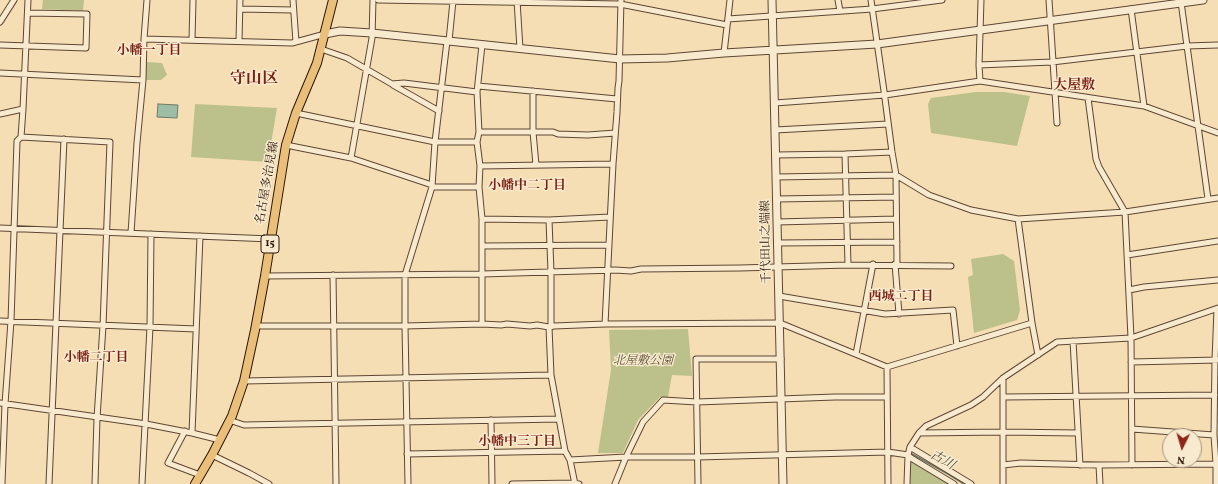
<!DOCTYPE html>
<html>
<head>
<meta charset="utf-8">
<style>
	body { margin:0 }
	#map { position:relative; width:1218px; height:484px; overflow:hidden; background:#f5deb3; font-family:Vollkorn,serif }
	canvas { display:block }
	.north { position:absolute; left:1162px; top:428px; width:40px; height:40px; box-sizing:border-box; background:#f8eace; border:1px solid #a6947f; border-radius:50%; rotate:185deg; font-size:11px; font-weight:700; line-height:16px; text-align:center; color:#2b1409 }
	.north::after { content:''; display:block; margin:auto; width:14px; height:18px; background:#8f2418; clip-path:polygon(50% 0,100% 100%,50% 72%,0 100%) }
</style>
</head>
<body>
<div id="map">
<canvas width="1218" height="484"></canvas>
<div class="north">N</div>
</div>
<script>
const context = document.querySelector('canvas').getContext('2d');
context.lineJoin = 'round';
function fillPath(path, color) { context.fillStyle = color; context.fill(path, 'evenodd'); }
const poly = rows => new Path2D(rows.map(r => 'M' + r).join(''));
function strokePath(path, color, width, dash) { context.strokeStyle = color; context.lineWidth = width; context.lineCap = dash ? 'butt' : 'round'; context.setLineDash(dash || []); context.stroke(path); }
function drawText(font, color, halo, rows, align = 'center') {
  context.font = font + ' Vollkorn,"Noto Serif JP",serif'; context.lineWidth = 3; context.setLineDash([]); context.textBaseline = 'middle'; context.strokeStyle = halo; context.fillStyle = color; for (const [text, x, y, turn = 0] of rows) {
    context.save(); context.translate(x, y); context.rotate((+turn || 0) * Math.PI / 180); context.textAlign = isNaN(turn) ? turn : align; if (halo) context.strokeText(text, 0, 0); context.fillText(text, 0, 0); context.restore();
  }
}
fillPath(poly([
	[43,0,84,0,83,11,42,9],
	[146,62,162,63,167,75,161,80,145,80],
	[976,92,1004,92,1030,96,1017,146,931,133,928,104,931,98],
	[195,104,277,108,268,162,191,157],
	[1003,254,1014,261,1020,310,1017,320,974,333,968,277,973,275,971,259],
	[688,329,692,376,672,375,668,397,660,397,638,420,623,453,598,453,611,370,609,330],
	[910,460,952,484,909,484]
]), '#bcc18c');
const water = poly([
	[158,104,178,105,177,118,157,117,158,104]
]);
fillPath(water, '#9dbda6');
strokePath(water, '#6f7967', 1);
strokePath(poly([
	[912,454,948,474,964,484]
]), '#6f7967', 1.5);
const minor = poly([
	[293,0,296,42],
	[378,0,620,4,727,25],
	[517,0,520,49],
	[838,0,840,11],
	[871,0,884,91,892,152,896,175,897,264],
	[1049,0,1057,123],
	[1181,2,1208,199],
	[240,9,293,10],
	[1131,9,1144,106],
	[728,19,872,9,942,0],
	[0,22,14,0],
	[144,39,292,43,325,34],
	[192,40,193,0],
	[239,41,240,0],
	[449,41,453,1],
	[0,45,86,48,87,14,28,13],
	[482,45,477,92,479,132,477,142,480,166,479,187,482,219,482,324],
	[321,49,347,58,392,84,404,83,477,92],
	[724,53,730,0],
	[979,65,1052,62,1187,46,1218,45],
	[0,73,143,80],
	[980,81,979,65,981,0],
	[393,85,439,111],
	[478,86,617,99],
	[533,91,533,132,536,165],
	[1088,98,1096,159,1099,167,1125,212,1131,338,1132,465],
	[775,103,885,95,980,81,1144,106,1218,133],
	[296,113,435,142,477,142],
	[0,114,23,109],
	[775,130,888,124],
	[479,132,553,132,558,134,588,135,615,133],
	[21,137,110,142,103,326,97,418,95,484],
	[286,145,351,158,432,185],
	[845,154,848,265],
	[776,155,845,154,892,152],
	[351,158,372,38,373,0],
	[480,166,613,164],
	[776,177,896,175,929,195,971,210,1018,219,1125,212,1218,198],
	[432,187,479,187],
	[777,199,896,197],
	[482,219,549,220,610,217],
	[1018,219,1032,323,1038,355],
	[549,220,551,272,551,327],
	[777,222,896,219],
	[0,228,271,239],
	[131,233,137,143,143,80,144,39,147,0],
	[778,243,897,242],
	[482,246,609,245],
	[1127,255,1218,241],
	[895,264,899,314],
	[333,275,336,484],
	[265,276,482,274,615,270,631,271,641,269,740,268,848,265,951,266],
	[1129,290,1144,287,1218,280],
	[779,296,885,314,953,310,957,346],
	[0,321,196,329],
	[605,324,613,164,617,112,618,88,619,81,621,0],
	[256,326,405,326,482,324,501,325,507,324,530,326,537,325,549,327,554,326,605,324,780,323,887,367,1032,323],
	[549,327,551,375,565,451,570,460,575,484],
	[1073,341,1080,465],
	[856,354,873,264],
	[1131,362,1218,360],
	[887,367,888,484],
	[1003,378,1003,484],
	[244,381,551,375],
	[1003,397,1215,395],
	[0,403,146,424,192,433,220,440],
	[229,420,244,425,559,419],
	[491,420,492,484],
	[1132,429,1214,435],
	[185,431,168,463,200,475],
	[192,433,200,236],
	[919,433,1003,432,1078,433],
	[910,447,971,484],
	[407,454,565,451],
	[212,455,249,473,269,484],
	[570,460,626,457,697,457,888,452,908,455,911,458,954,484],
	[1003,465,1021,463,1099,465,1218,464],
	[1099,465,1100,484],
	[2,484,5,404,11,321,17,141,21,137,23,109,28,0],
	[49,484,64,139],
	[142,484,150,327,151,234],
	[408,484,405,326,405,275,432,187,435,142,447,41],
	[512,484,574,483,579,484],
	[615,484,626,457,643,422,663,400,697,402,835,397,887,397],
	[698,484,696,359,781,359],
	[907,484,908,455,910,447,919,433,926,426,971,405,983,397,1003,378,1057,342,1131,338,1218,308],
	[1216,484,1216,464,1214,435,1215,360,1217,309]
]);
const tertiary = poly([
	[772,0,783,484],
	[325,34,340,31,372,33,620,59,667,58,724,53,877,44,1203,0]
]);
const primary = poly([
	[195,484,212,455,232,416,244,381,255,330,265,276,286,145,296,113,317,63,333,0]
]);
strokePath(minor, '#5e4634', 7);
strokePath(tertiary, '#5e4634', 9);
strokePath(primary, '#2b1409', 10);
strokePath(minor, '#f8eace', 5);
strokePath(tertiary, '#f8eace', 7);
strokePath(primary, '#eabf7a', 8);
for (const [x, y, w] of [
	[270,244,18]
]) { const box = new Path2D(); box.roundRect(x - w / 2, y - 9, w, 18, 3); context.fillStyle = '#f8eace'; context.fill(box); strokePath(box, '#2b1409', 1); }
drawText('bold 11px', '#2b1409', null, [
	["15",270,244]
]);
drawText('12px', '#2b1409', '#f8eace', [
	["名古屋多治見線",268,183,-80],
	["千代田山之端線",767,242,-91]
]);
drawText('italic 12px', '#5e5137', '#f8eace', [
	["北屋敷公園",643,362]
]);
drawText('bold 13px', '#7a1f14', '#f8eace', [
	["小幡一丁目",149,52],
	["小幡中二丁目",527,187],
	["西城二丁目",901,298],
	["小幡二丁目",96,359],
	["小幡中三丁目",517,443]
]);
drawText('italic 13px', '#534f40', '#f8eace', [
	["古川",942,461,30]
]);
drawText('bold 14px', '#7a1f14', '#f8eace', [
	["大屋敷",1074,86]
]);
drawText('bold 16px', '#7a1f14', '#f8eace', [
	["守山区",254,80]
]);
</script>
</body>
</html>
